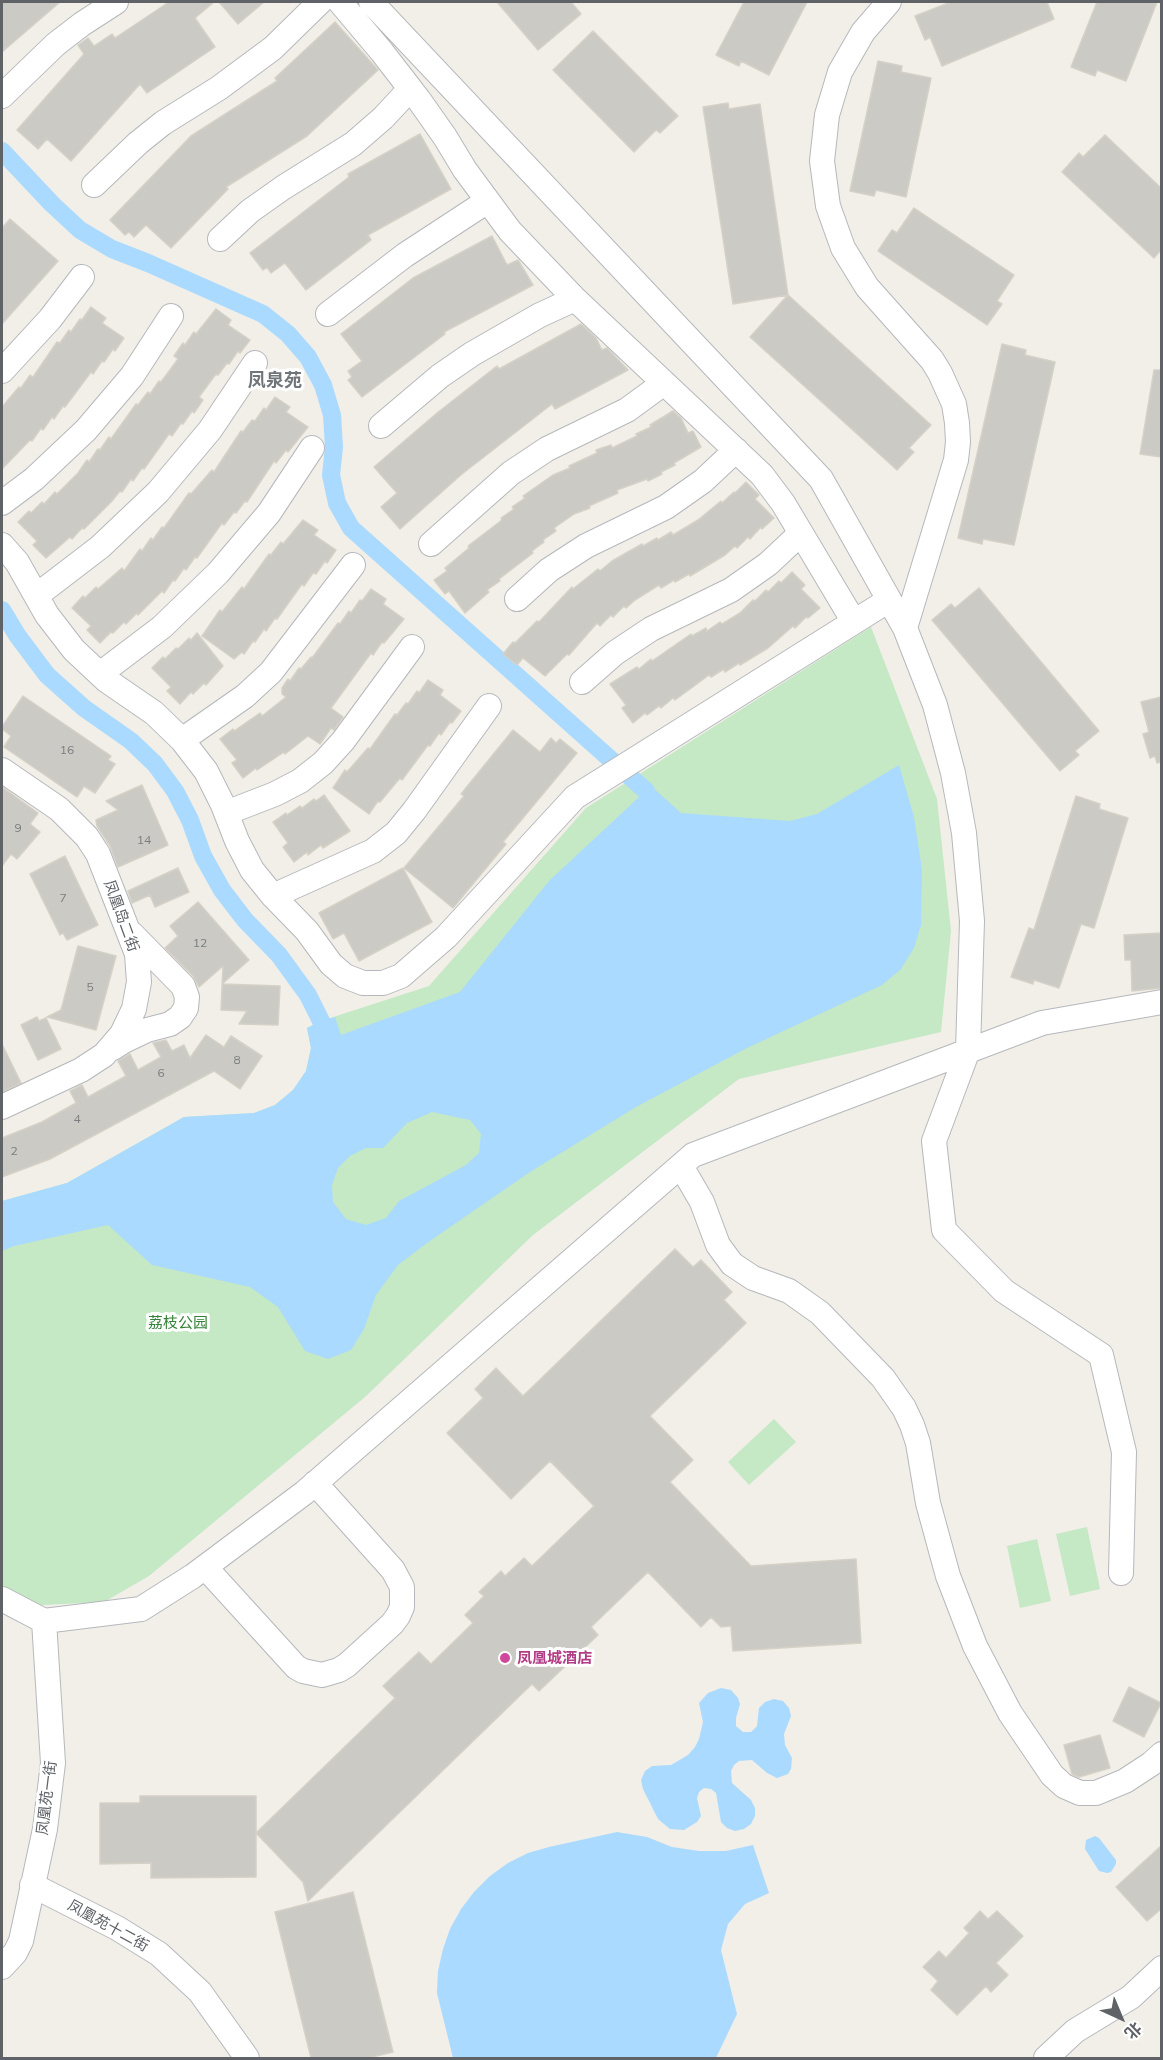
<!DOCTYPE html>
<html>
<head>
<meta charset="utf-8">
<style>
	body { margin:0 }
	#map { position:relative; width:1163px; height:2060px; overflow:hidden; background:#f1efe8; font-family:Mulish,"Noto Sans SC",sans-serif }
	canvas { display:block }
	.frame { position:absolute; inset:0; border:3px solid #5f6368; pointer-events:none }
	.north { position:absolute; left:1091px; top:1988px; width:60px; height:60px; -webkit-text-stroke:4px #fff; paint-order:stroke; rotate:136deg; font-size:16px; font-weight:700; line-height:24px; text-align:center; color:#5f6368 }
	.north::after { content:''; display:block; margin:auto; width:21px; height:27px; background:#5f6368; clip-path:polygon(50% 0,100% 100%,50% 72%,0 100%) }
</style>
</head>
<body>
<div id="map">
<canvas width="1163" height="2060"></canvas>
<div class="frame"></div>
<div class="north">北</div>
</div>
<script>
const context = document.querySelector('canvas').getContext('2d');
context.lineJoin = 'round';
function fillPath(path, color) { context.fillStyle = color; context.fill(path, 'evenodd'); }
const poly = rows => new Path2D(rows.map(r => 'M' + r).join(''));
function strokePath(path, color, width, dash) { context.strokeStyle = color; context.lineWidth = width; context.lineCap = dash ? 'butt' : 'round'; context.setLineDash(dash || []); context.stroke(path); }
function drawText(font, color, halo, rows, align = 'center') {
  context.font = font + ' Mulish,"Noto Sans SC",sans-serif'; context.lineWidth = 6; context.setLineDash([]); context.textBaseline = 'middle'; context.strokeStyle = halo; context.fillStyle = color; for (const [text, x, y, turn = 0] of rows) {
    context.save(); context.translate(x, y); context.rotate((+turn || 0) * Math.PI / 180); context.textAlign = isNaN(turn) ? turn : align; if (halo) context.strokeText(text, 0, 0); context.fillText(text, 0, 0); context.restore();
  }
}
fillPath(poly([
	[871,627,937,799,951,931,941,1032,739,1079,533,1235,365,1397,149,1576,104,1602,22,1606,2,1594,2,1201,67,1183,184,1117,254,1113,275,1105,293,1090,306,1071,311,1048,307,1028,321,1021,429,986,586,808],
	[774,1419,796,1442,749,1485,728,1462],
	[1087,1527,1100,1589,1070,1596,1056,1534],
	[1037,1539,1051,1601,1020,1608,1007,1546]
]), '#c5e8c5');
fillPath(poly([
	[899,765,914,817,922,870,921,925,914,948,901,969,882,985,747,1048,636,1107,530,1172,427,1243,398,1265,376,1295,364,1329,351,1350,328,1359,305,1351,278,1307,250,1287,152,1265,108,1225,14,1246,2,1251,2,1201,67,1183,184,1117,254,1113,275,1105,293,1090,306,1071,311,1048,307,1028,321,1021,335,1017,341,1035,460,992,549,881,651,786,681,813,790,821,817,814],
	[432,1112,470,1120,481,1134,479,1153,466,1165,399,1201,386,1218,366,1225,346,1219,333,1202,332,1185,338,1168,350,1156,366,1148,383,1148,407,1123],
	[721,1688,731,1690,738,1698,740,1704,736,1718,736,1726,743,1732,751,1732,757,1726,759,1708,765,1702,774,1699,783,1701,789,1708,791,1716,784,1734,785,1745,792,1758,791,1769,788,1774,777,1778,767,1773,752,1760,739,1761,734,1765,731,1771,732,1783,751,1800,755,1808,755,1816,751,1824,744,1829,735,1831,727,1828,721,1822,716,1793,711,1789,704,1788,699,1792,697,1798,701,1816,697,1822,684,1830,670,1829,658,1819,643,1789,641,1780,645,1771,652,1766,671,1765,688,1755,695,1747,699,1739,703,1722,699,1703,708,1693],
	[617,1832,647,1837,672,1847,699,1851,726,1851,753,1845,769,1893,745,1904,728,1924,721,1950,737,2014,716,2058,453,2058,437,1993,438,1971,443,1949,450,1929,461,1909,474,1892,490,1876,508,1863,528,1853,549,1847],
	[1095,1836,1099,1838,1116,1860,1116,1864,1111,1872,1107,1873,1099,1871,1085,1849,1086,1840]
]), '#aadaff');
strokePath(poly([
	[2,151,52,204,80,230,112,249,148,263,263,314,288,334,308,357,323,385,332,415,334,447,331,475,337,503,351,528,646,791],
	[2,610,17,635,47,675,84,708,131,741,155,764,175,791,190,820,203,856,222,890,245,920,279,955,308,995,321,1021]
]), '#aadaff', 18);
const building = poly([
	[2,2,60,2,2,52,2,2],
	[169,2,214,2,195,18,215,47,147,93,140,84,71,161,47,139,38,149,17,130,84,54,78,45,88,38,94,46,112,34,115,38,169,2],
	[219,2,264,2,238,24,219,2],
	[497,2,571,2,581,14,538,50,497,2],
	[744,2,807,2,769,75,741,61,739,66,716,55,744,2],
	[951,2,1047,2,1054,19,942,66,930,37,925,40,915,16,951,2],
	[1097,2,1157,2,1126,81,1097,70,1095,76,1071,67,1097,2],
	[335,22,378,70,307,136,226,187,228,189,171,248,146,225,134,237,129,232,125,235,110,220,191,136,277,81,275,78,335,22],
	[593,31,678,116,660,133,656,130,634,152,553,70,593,31],
	[878,61,902,66,901,72,931,78,906,197,876,190,874,196,850,191,878,61],
	[728,103,729,109,760,104,788,295,733,304,703,107,728,103],
	[420,134,451,189,368,235,371,240,306,290,285,263,271,273,267,267,263,270,250,253,349,177,348,174,420,134],
	[1105,135,1161,188,1161,250,1154,258,1062,172,1079,153,1083,157,1105,135],
	[914,208,1014,275,997,301,1002,304,987,325,878,251,892,230,897,233,914,208],
	[10,219,58,261,2,324,2,228,10,219],
	[492,236,507,265,518,260,533,285,444,332,445,334,362,397,348,380,352,377,348,371,362,361,341,334,413,278,492,236],
	[788,295,931,425,909,448,914,452,897,470,750,337,788,295],
	[91,307,106,318,102,323,124,338,115,351,113,349,104,362,102,361,93,374,91,372,65,407,63,406,54,419,52,417,43,430,41,428,32,441,30,440,2,469,2,407,19,387,21,388,30,375,33,377,57,342,60,343,69,330,71,332,80,319,82,320,91,307],
	[216,309,231,320,228,325,250,340,240,353,238,351,229,364,227,363,218,375,216,374,199,397,203,400,194,413,192,411,183,424,181,423,172,436,169,434,144,469,142,468,133,481,131,479,122,492,120,491,112,501,84,529,82,528,72,539,70,537,46,558,33,545,37,541,18,522,29,511,31,513,42,502,44,504,55,492,57,494,78,473,87,460,89,462,98,449,100,450,109,437,111,439,136,404,138,405,148,392,150,394,159,381,161,382,178,359,174,356,183,343,185,345,194,332,196,334,216,309],
	[581,324,596,338,602,350,607,348,628,370,555,409,552,404,462,474,400,529,381,507,397,493,374,467,437,413,497,366,499,369,581,324],
	[1002,344,1026,350,1025,355,1055,362,1014,545,983,539,982,544,958,538,1002,344],
	[1154,370,1161,370,1161,457,1140,454,1154,370],
	[275,397,290,407,286,412,308,427,288,452,286,450,276,463,274,461,247,502,245,501,236,513,234,512,224,525,222,523,197,558,195,557,186,570,184,568,175,581,173,580,164,593,162,591,138,615,137,613,126,624,124,622,113,633,111,632,100,643,87,630,91,626,72,608,83,596,85,598,96,587,98,589,122,568,124,571,140,549,142,551,151,538,153,540,162,527,164,528,189,493,191,494,212,470,214,472,241,431,243,432,252,420,255,421,264,408,266,410,275,397],
	[673,411,681,418,688,433,693,431,701,447,674,463,675,465,661,472,662,474,648,481,647,479,617,490,618,493,589,506,590,508,574,514,554,528,556,531,543,540,544,542,532,551,533,553,499,579,500,581,487,590,489,592,465,613,449,591,445,594,434,580,447,571,445,568,469,548,468,546,502,520,501,518,514,509,512,507,525,498,523,496,553,475,570,468,569,466,597,453,596,450,611,445,612,448,637,436,636,434,651,427,650,425,673,411],
	[746,482,759,495,755,499,774,518,762,529,761,527,750,539,748,537,737,548,735,546,725,555,690,576,689,574,675,582,674,580,661,588,659,585,635,600,626,608,624,606,613,617,611,615,600,626,597,623,569,655,567,654,545,676,523,658,517,665,503,654,513,642,515,643,537,621,539,622,572,587,573,589,598,569,600,571,612,561,642,544,643,546,657,538,658,540,671,532,673,535,698,520,721,501,722,503,734,492,735,493,746,482],
	[303,520,318,530,314,535,336,550,327,563,325,561,316,574,313,573,304,586,302,584,277,619,275,618,266,631,264,629,255,642,253,641,244,654,242,652,234,659,202,636,220,610,222,612,242,587,244,589,269,554,271,555,281,542,283,544,303,520],
	[792,572,805,585,801,589,820,608,808,618,806,617,795,628,793,626,768,648,740,665,739,663,725,672,724,669,711,677,709,675,675,700,673,698,661,708,659,706,647,715,645,713,633,723,622,708,626,705,610,684,637,667,639,669,651,659,652,661,691,634,692,636,706,628,707,631,720,622,722,624,740,613,753,600,755,601,766,590,768,592,779,581,781,583,792,572],
	[979,588,1099,731,1075,751,1079,755,1060,771,932,620,951,604,955,608,979,588],
	[371,589,386,599,383,604,404,619,384,643,382,642,373,655,371,653,331,708,343,717,334,730,331,728,320,744,308,736,285,754,284,752,257,770,256,768,243,778,232,763,237,760,220,739,233,729,234,731,260,713,262,716,286,697,282,694,282,688,288,679,290,681,299,668,301,669,311,657,312,658,338,623,340,624,349,611,351,613,360,600,362,601,371,589],
	[197,633,223,666,206,685,204,683,193,694,191,692,180,704,167,691,171,687,152,668,163,657,165,659,176,648,178,649,189,638,191,640,197,633],
	[428,680,443,690,440,695,461,711,452,723,450,722,441,735,439,733,430,746,428,745,402,780,400,778,380,802,378,801,369,814,333,788,345,770,347,772,368,748,370,749,395,714,397,715,406,703,408,704,417,691,419,693,428,680],
	[23,696,111,756,108,760,115,764,95,793,84,786,77,797,4,747,11,736,2,729,2,727,23,696],
	[1161,697,1161,762,1157,763,1155,756,1150,758,1143,734,1149,732,1141,702,1161,697],
	[513,730,540,752,551,738,556,743,560,739,577,753,503,842,506,844,453,908,404,868,464,796,461,794,513,730],
	[142,785,168,845,118,867,110,846,97,826,96,820,118,810,106,801,142,785],
	[2,787,38,813,30,824,40,832,17,859,11,854,2,866,2,787],
	[324,795,350,831,323,848,321,845,308,855,307,852,294,862,283,847,288,843,273,822,286,813,287,815,300,806,302,808,314,799,316,801,324,795],
	[1076,796,1100,804,1099,809,1128,818,1094,928,1081,924,1059,988,1034,980,1033,984,1011,977,1029,928,1034,930,1076,796],
	[65,856,98,925,67,940,63,933,60,935,30,874,65,856],
	[178,868,189,892,155,907,150,895,132,903,128,891,178,868],
	[403,868,432,922,359,961,344,933,333,939,319,913,403,868],
	[198,902,249,960,222,984,280,986,278,1025,239,1024,247,1011,221,1010,223,966,199,987,193,976,165,948,178,936,170,926,198,902],
	[1161,933,1161,988,1132,991,1131,960,1125,960,1124,935,1161,933],
	[78,946,116,956,96,1030,47,1017,61,1010,78,946],
	[37,1017,39,1021,46,1018,61,1049,38,1060,21,1025,37,1017],
	[206,1035,224,1047,231,1036,262,1056,240,1089,214,1071,50,1159,2,1177,2,1138,42,1122,76,1103,70,1091,82,1085,88,1097,126,1076,118,1061,130,1054,138,1070,161,1057,153,1043,166,1040,172,1051,184,1045,190,1058,206,1035],
	[2,1044,21,1083,2,1092,2,1044],
	[675,1249,693,1267,701,1260,732,1292,724,1300,746,1323,650,1416,693,1460,670,1482,751,1566,856,1559,861,1643,733,1651,731,1626,721,1627,711,1617,701,1627,648,1572,591,1627,598,1635,539,1691,532,1684,308,1901,303,1882,256,1833,256,1877,151,1878,151,1863,100,1864,100,1803,140,1803,140,1796,256,1796,256,1833,395,1698,383,1686,419,1652,431,1664,473,1623,465,1615,484,1596,479,1592,501,1571,505,1576,524,1558,532,1566,594,1506,550,1461,511,1499,447,1433,483,1398,475,1389,496,1368,523,1396,675,1249],
	[1129,1687,1161,1703,1144,1737,1113,1721,1129,1687],
	[1100,1735,1110,1768,1079,1777,1072,1774,1064,1745,1100,1735],
	[1161,1846,1161,1909,1147,1921,1116,1887,1161,1846],
	[353,1892,393,2052,368,2058,311,2058,275,1912,353,1892],
	[980,1911,988,1919,997,1911,1023,1936,996,1963,1008,1975,991,1992,986,1986,957,2015,931,1990,938,1981,923,1967,939,1951,946,1958,969,1933,964,1928,980,1911]
]);
fillPath(building, '#cccac5');
strokePath(building, '#d6d1c6', 1.5);
const minor = poly([
	[340,2,382,52,419,100,445,137,465,170,510,231,575,299,762,475,783,503,854,622],
	[371,2,821,479,905,628,935,705,953,773,964,833,972,921,968,1050,934,1141,944,1230,1004,1291,1101,1355,1124,1452,1121,1573],
	[889,2,863,32,840,72,827,115,822,161,828,206,843,248,867,287,932,360,940,373,954,404,957,423,958,442,956,460,905,628],
	[2,96,56,44,82,24,116,2],
	[94,185,138,143,163,123,219,88,273,48,320,2],
	[220,239,250,211,284,187,353,144,383,118,410,89],
	[328,314,405,255,486,202],
	[2,371,50,319,82,277],
	[381,426,440,376,472,354,540,315,575,299],
	[2,503,34,479,86,430,132,376,171,316],
	[431,544,511,473,547,449,627,410,664,383],
	[2,545,17,562,47,615,74,650,106,680,154,713,182,740,206,771,223,805,237,841,252,870,273,896,307,931,331,964,345,976,363,983,383,983,401,976,446,937,575,797,889,600],
	[36,596,100,547,158,492,210,430,255,363],
	[517,599,549,570,586,546,666,507,703,481,736,450],
	[100,674,162,627,218,573,269,513,312,448],
	[582,682,615,653,651,629,731,590,768,564,801,533],
	[182,740,245,696,271,672,353,565],
	[2,770,59,809,87,837,98,854,137,954,139,982,134,1009,122,1034,104,1055,81,1070,2,1107],
	[226,813,275,794,300,781,323,763,343,741,412,647],
	[273,896,373,851,396,833,414,811,489,706],
	[113,1048,124,1041,147,1030,170,1024,180,1017,186,1008,187,997,183,986,132,934],
	[681,1166,702,1202,718,1245,732,1264,753,1278,789,1291,820,1313,883,1378,904,1408,912,1425,918,1443,928,1503,948,1576,975,1646,1010,1713,1052,1775,1064,1786,1080,1793,1096,1793,1125,1781,1151,1764,1162,1754],
	[205,1567,296,1667,303,1671,322,1675,339,1670,347,1665,392,1624,398,1616,402,1607,402,1587,393,1570,315,1483],
	[2,1599,44,1621,141,1609,193,1576,304,1493,693,1155,1042,1023,1162,1002],
	[32,1885,117,1928,159,1954,200,1992,247,2058],
	[2,1967,15,1953,21,1941,45,1829,53,1763,44,1621],
	[1046,2058,1075,2031,1131,1997,1162,1968]
]);
strokePath(minor, '#b5b8bc', 26);
strokePath(minor, '#fff', 24);
for (const [x, y, r, color] of [
	[505,1658,6,"#d1479c"]
]) { const dot = new Path2D(); dot.arc(x, y, r, 0, 2 * Math.PI); context.fillStyle = color; context.fill(dot); strokePath(dot, '#fff', 2); }
drawText('12px', '#7a7d7f', null, [
	["16",67,750],
	["9",18,828],
	["14",144,840],
	["7",63,898],
	["12",200,943],
	["5",90,987],
	["8",237,1060],
	["6",161,1073],
	["4",77,1119],
	["2",14,1151]
]);
drawText('15px', '#5f6368', '#fff', [
	["凤凰岛二街",121,916,70],
	["凤凰苑一街",47,1798,-83],
	["凤凰苑十二街",108,1926,29]
]);
drawText('15px', '#348238', '#fff', [
	["荔枝公园",178,1323]
]);
drawText('bold 15px', '#b23c85', '#fff', [
	["凤凰城酒店",517,1658]
], 'left');
drawText('bold 18px', '#70757a', '#fff', [
	["凤泉苑",275,381]
]);
</script>
</body>
</html>
